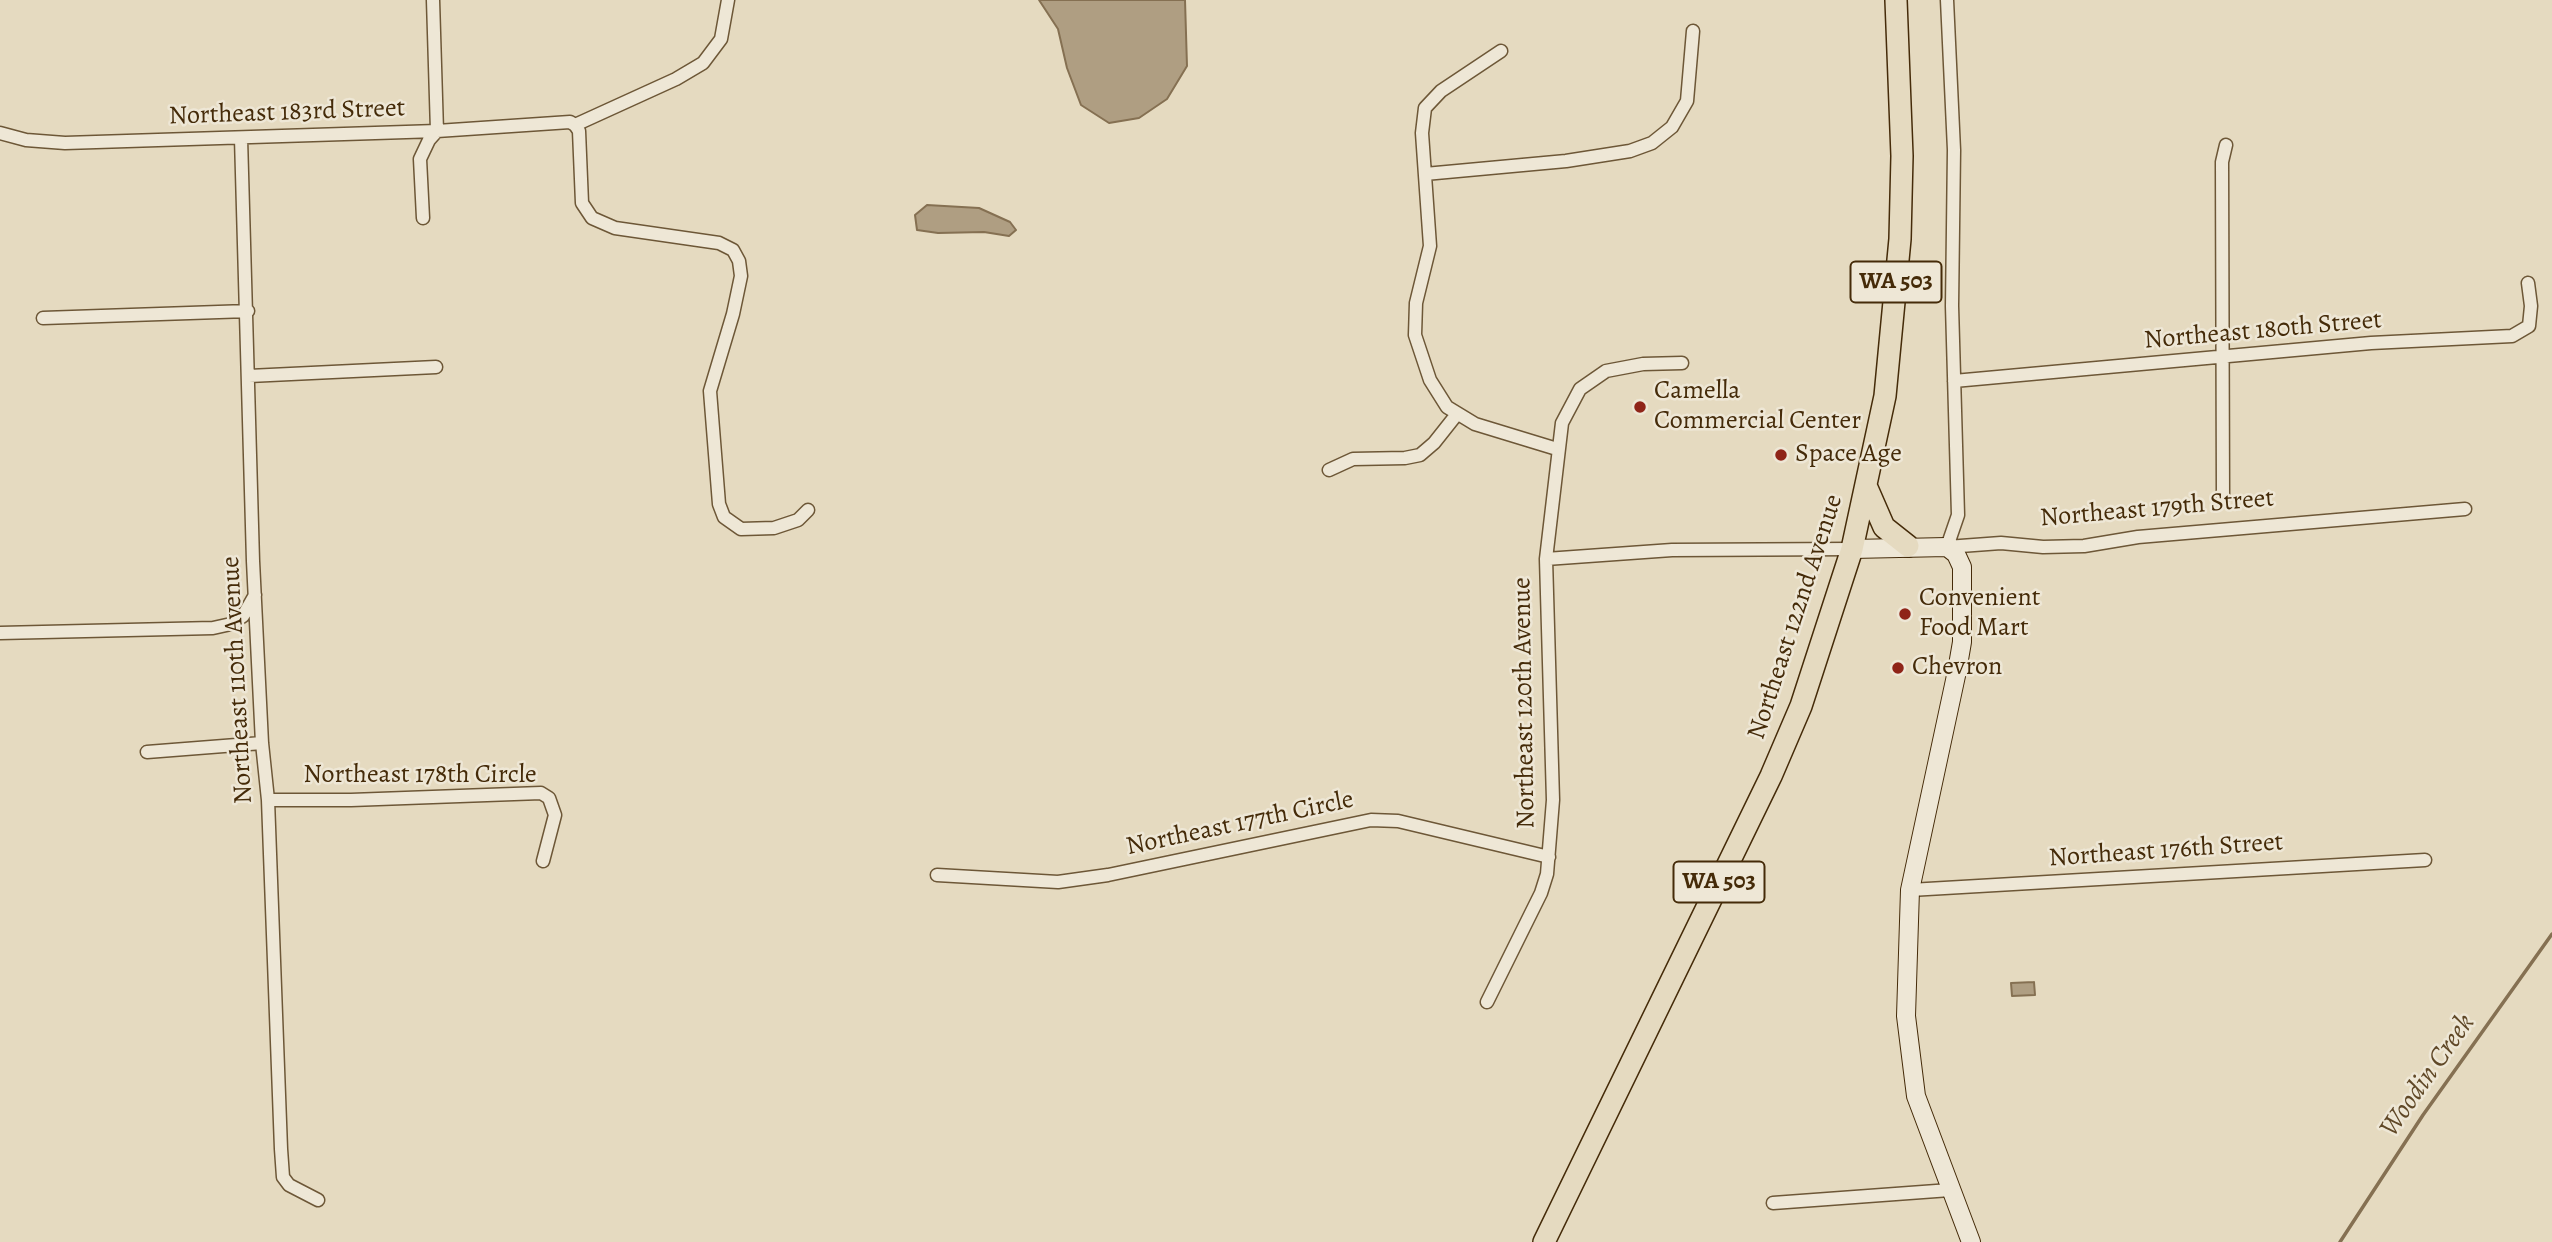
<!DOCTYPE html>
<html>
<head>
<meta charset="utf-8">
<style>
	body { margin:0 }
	canvas { display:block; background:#e5dac0 }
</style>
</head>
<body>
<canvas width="2552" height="1242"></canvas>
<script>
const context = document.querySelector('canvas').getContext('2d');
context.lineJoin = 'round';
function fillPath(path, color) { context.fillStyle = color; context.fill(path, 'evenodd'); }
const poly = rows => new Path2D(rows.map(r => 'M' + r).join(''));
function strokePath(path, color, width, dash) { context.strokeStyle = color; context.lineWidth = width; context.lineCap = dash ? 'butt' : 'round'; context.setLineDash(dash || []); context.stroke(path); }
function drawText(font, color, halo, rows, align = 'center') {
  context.font = font + ' Alegreya,serif'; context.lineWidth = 5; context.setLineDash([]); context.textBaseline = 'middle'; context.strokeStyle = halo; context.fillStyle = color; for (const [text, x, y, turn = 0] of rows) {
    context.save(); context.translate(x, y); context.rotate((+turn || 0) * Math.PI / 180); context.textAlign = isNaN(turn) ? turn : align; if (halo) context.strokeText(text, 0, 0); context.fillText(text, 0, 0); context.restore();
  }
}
const water = poly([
	[1039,0,1185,0,1187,66,1167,99,1139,118,1109,123,1081,105,1067,68,1058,29,1039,0],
	[927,205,979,208,1010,222,1016,230,1009,236,984,232,938,233,917,230,915,215,927,205],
	[2034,982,2035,995,2012,996,2011,983,2034,982]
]);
fillPath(water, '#af9e82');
strokePath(water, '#857052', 2);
strokePath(poly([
	[2340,1242,2423,1115,2552,934]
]), '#857052', 3.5);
const street = poly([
	[1947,0,1954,150,1952,306,1958,515,1947,547,2001,543,2043,547,2084,546,2138,537,2465,509],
	[1501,51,1441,91,1425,108,1422,133,1430,246,1416,303,1415,335,1430,380,1447,407,1475,424,1557,449],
	[575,125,579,131,582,203,592,218,615,228,719,243,733,250,739,261,741,276,733,314,710,391,719,504,724,517,741,529,774,528,798,520,808,510],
	[575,125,676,79,703,63,721,39,728,0],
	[0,133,26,140,65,143,437,131,570,122,575,125],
	[241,138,253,561,262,743,268,800,281,1149,283,1177,289,1185,318,1200],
	[1425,174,1566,161,1630,151,1652,143,1672,127,1687,101,1693,31],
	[423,218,420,159,429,140,437,131,433,0],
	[43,318,248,311],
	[249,376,436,367],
	[1954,381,2371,343,2512,336,2529,326,2531,306,2528,283],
	[1329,470,1353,459,1405,458,1420,455,1434,443,1457,414],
	[2223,499,2222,162,2226,145],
	[1546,559,1672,550,1852,549],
	[0,633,213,628,231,624,243,616,255,595],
	[147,752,262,743],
	[268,800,351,800,541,793,549,798,555,815,543,861],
	[937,875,1058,882,1108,875,1371,820,1398,821,1549,857],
	[1910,890,2425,860],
	[1487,1002,1541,893,1547,874,1553,800,1546,559,1562,423,1580,389,1606,371,1643,364,1682,363],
	[1773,1203,1950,1190]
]);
const secondary = poly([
	[1852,549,1947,547,1956,554,1962,567,1962,642,1957,671,1910,890,1906,1016,1916,1096,1971,1242]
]);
const highway = poly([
	[1867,488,1884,527,1908,546],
	[1544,1242,1771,776,1801,706,1852,549,1885,396,1900,239,1902,156,1896,0]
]);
strokePath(street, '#6d5737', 15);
strokePath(secondary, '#452b09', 20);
strokePath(highway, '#452b09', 24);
strokePath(street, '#eee7d6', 12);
strokePath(secondary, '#eee7d6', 18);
strokePath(highway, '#e5dac0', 21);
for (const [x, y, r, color] of [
	[1640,407,7,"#8f2418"],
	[1781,455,7,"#8f2418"],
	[1905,614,7,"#8f2418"],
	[1898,668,7,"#8f2418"]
]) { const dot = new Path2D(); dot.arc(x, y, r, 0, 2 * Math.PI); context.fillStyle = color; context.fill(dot); strokePath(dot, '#eee7d6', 2.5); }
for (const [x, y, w] of [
	[1896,282,91],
	[1719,882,91]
]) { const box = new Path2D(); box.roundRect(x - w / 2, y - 20.5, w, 41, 5); context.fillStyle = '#eee7d6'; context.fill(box); strokePath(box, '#452b09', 2); }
drawText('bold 24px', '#452b09', null, [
	["WA 503",1896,282],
	["WA 503",1719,882]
]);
drawText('26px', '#452b09', '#eee7d6', [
	["Northeast 183rd Street",287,113,-2],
	["Northeast 180th Street",2263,331,-5],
	["Northeast 179th Street",2157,509,-5],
	["Northeast 122nd Avenue",1796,617,-72],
	["Northeast 110th Avenue",238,680,-93],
	["Northeast 120th Avenue",1525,703,-91],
	["Northeast 178th Circle",420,776],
	["Northeast 177th Circle",1240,824,-12],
	["Northeast 176th Street",2166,851,-4]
]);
drawText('26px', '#452b09', '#eee7d6', [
	["Camella",1654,392],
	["Commercial Center",1654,422],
	["Space Age",1795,455],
	["Convenient",1919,599],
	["Food Mart",1919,629],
	["Chevron",1912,668]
], 'left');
drawText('italic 28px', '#604827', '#eee7d6', [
	["Woodin Creek",2428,1076,-55]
]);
</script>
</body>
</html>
